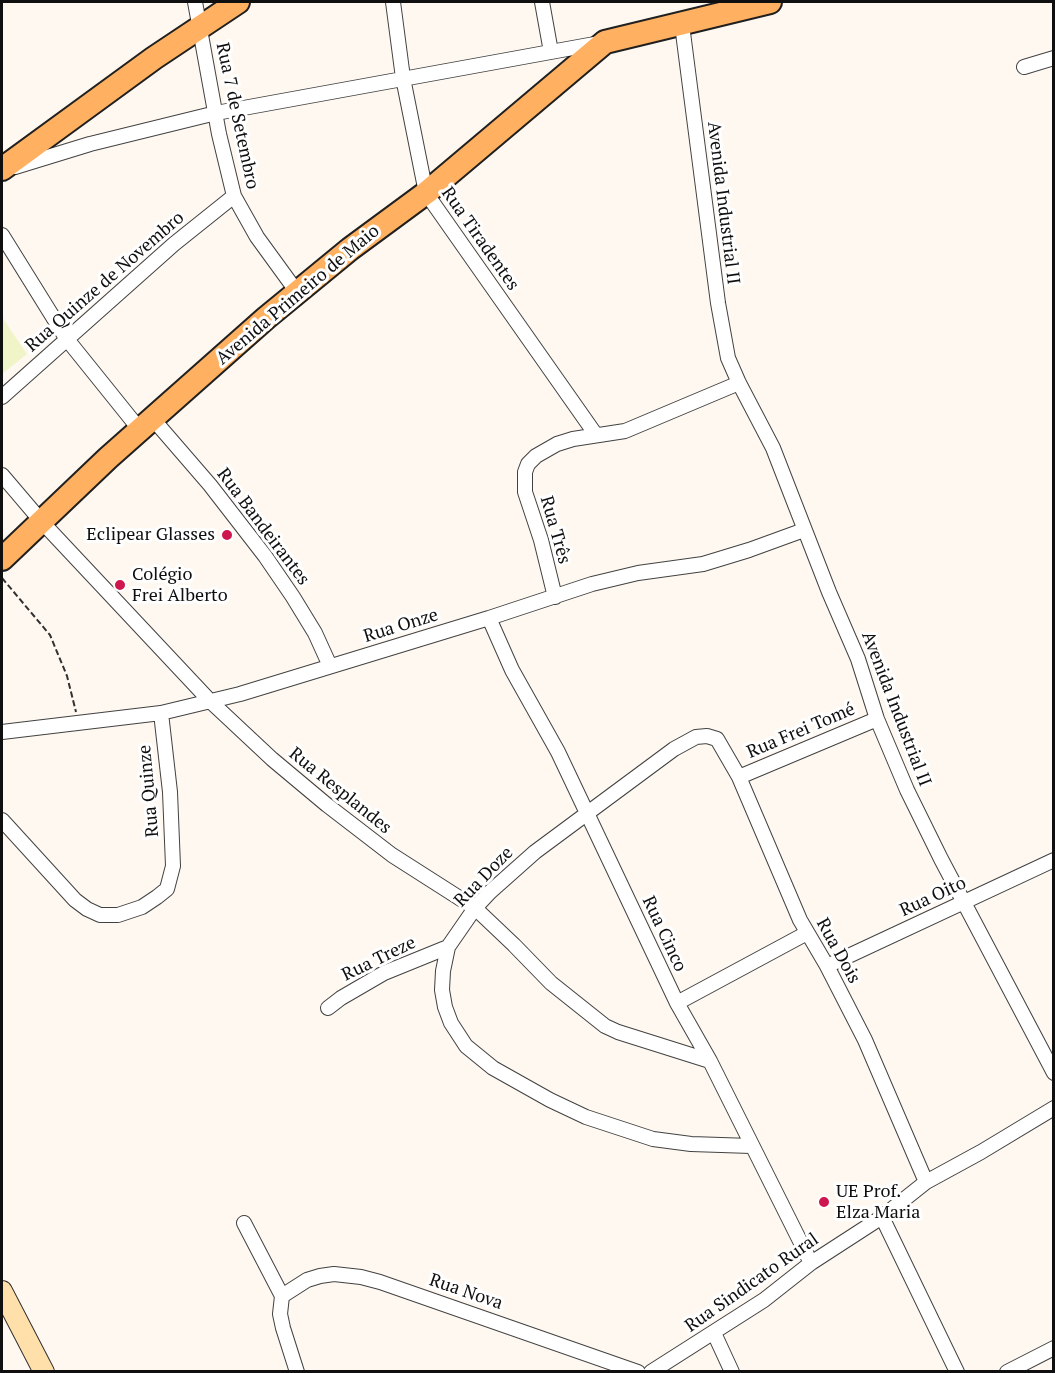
<!DOCTYPE html>
<html>
<head>
<meta charset="utf-8">
<style>
	body { margin:0 }
	#map { position:relative; width:1055px; height:1373px; overflow:hidden; background:#fff8f0; font-family:"PT Serif",serif }
	canvas { display:block }
	.frame { position:absolute; inset:0; border:3px solid #0f0f0f; pointer-events:none }
</style>
</head>
<body>
<div id="map">
<canvas width="1055" height="1373"></canvas>
<div class="frame"></div>
</div>
<script>
const context = document.querySelector('canvas').getContext('2d');
context.lineJoin = 'round';
function fillPath(path, color) { context.fillStyle = color; context.fill(path, 'evenodd'); }
const poly = rows => new Path2D(rows.map(r => 'M' + r).join(''));
function strokePath(path, color, width, dash) { context.strokeStyle = color; context.lineWidth = width; context.lineCap = dash ? 'butt' : 'round'; context.setLineDash(dash || []); context.stroke(path); }
function drawText(font, color, halo, rows, align = 'center') {
  context.font = font + ' "PT Serif",serif'; context.lineWidth = 6; context.setLineDash([]); context.textBaseline = 'middle'; context.strokeStyle = halo; context.fillStyle = color; for (const [text, x, y, turn = 0] of rows) {
    context.save(); context.translate(x, y); context.rotate((+turn || 0) * Math.PI / 180); context.textAlign = isNaN(turn) ? turn : align; if (halo) context.strokeText(text, 0, 0); context.fillText(text, 0, 0); context.restore();
  }
}
fillPath(poly([
	[2,317,27,354,2,374]
]), '#f0f4c8');
const street = poly([
	[195,2,219,134,234,196,257,237,297,292],
	[393,2,403,78,426,193,596,435],
	[542,2,551,52],
	[682,25,718,303,728,358,739,383,773,448,829,592,858,659,877,719,907,790,941,859,1054,1073],
	[1024,67,1054,58],
	[15,167,90,144,216,113,600,43],
	[2,235,66,338,140,430],
	[2,397,174,244,234,196],
	[153,419,210,485,265,556,293,597,315,633,330,666],
	[2,475,42,522,210,701,272,759,327,805,392,855,475,908,514,945,551,983,605,1026,618,1032,710,1061],
	[555,597,541,540,525,492,525,472,528,464,536,456,557,444,573,439,625,431,739,383],
	[489,618,512,670,558,752,677,1003,710,1061,811,1263],
	[2,732,161,713,240,694,489,618,592,584,638,573,703,564,749,550,804,530],
	[739,777,877,719],
	[2,820,75,900,87,909,100,915,118,915,142,907,157,897,167,889,173,866,170,792,161,713],
	[827,966,1054,860],
	[677,1003,807,933],
	[328,1008,341,998,384,973,448,947],
	[751,1146,691,1144,653,1139,586,1117,550,1100,493,1068,466,1046,451,1023,445,1007,442,990,443,971,448,947,475,908,490,892,535,852,674,749,696,737,707,736,717,739,739,777,800,920,827,966,865,1040,926,1182],
	[882,1217,957,1372],
	[244,1223,282,1296],
	[282,1296,307,1280,320,1276,334,1274,361,1277,380,1282,638,1372],
	[282,1296,280,1314,283,1328,297,1372],
	[714,1333,732,1372],
	[651,1372,764,1300,811,1263,882,1217,926,1182,981,1152,1054,1108],
	[1007,1372,1054,1348]
]);
const secondary = poly([
	[2,1291,44,1372]
]);
const primary = poly([
	[2,169,154,58,238,2],
	[2,559,108,458,266,318,350,249,426,193,605,42,770,2]
]);
strokePath(street, '#424242', 16);
strokePath(secondary, '#313131', 22);
strokePath(primary, '#202020', 26);
strokePath(poly([
	[2,578,50,635,67,676,76,712]
]), '#313131', 2, [6, 3]);
strokePath(street, '#fff', 14);
strokePath(secondary, '#ffe0ab', 20);
strokePath(primary, '#ffb060', 22);
for (const [x, y, r, color] of [
	[227,535,6,"#ce174f"],
	[120,585,6,"#ce174f"],
	[824,1202,6,"#ce174f"]
]) { const dot = new Path2D(); dot.arc(x, y, r, 0, 2 * Math.PI); context.fillStyle = color; context.fill(dot); strokePath(dot, '#fff', 2); }
drawText('18px', '#0f0f0f', '#fff', [
	["Rua 7 de Setembro",237,116,78],
	["Avenida Industrial II",723,203,83],
	["Rua Tiradentes",480,239,55],
	["Rua Quinze de Novembro",105,282,-41],
	["Avenida Primeiro de Maio",298,295,-40],
	["Rua Bandeirantes",263,527,53],
	["Rua Três",555,530,74],
	["Rua Onze",401,626,-17],
	["Avenida Industrial II",896,709,69],
	["Rua Frei Tomé",801,731,-23],
	["Rua Quinze",149,791,-95],
	["Rua Resplandes",340,791,39],
	["Rua Doze",484,877,-46],
	["Rua Oito",933,897,-25],
	["Rua Cinco",664,934,65],
	["Rua Dois",838,951,61],
	["Rua Treze",379,959,-26],
	["Rua Sindicato Rural",752,1283,-35],
	["Rua Nova",466,1292,19]
]);
drawText('18px', '#0f0f0f', '#fff', [
	["Eclipear Glasses",215,535,"right"],
	["Colégio",132,575],
	["Frei Alberto",132,596],
	["UE Prof.",836,1192],
	["Elza Maria",836,1213]
], 'left');
</script>
</body>
</html>
